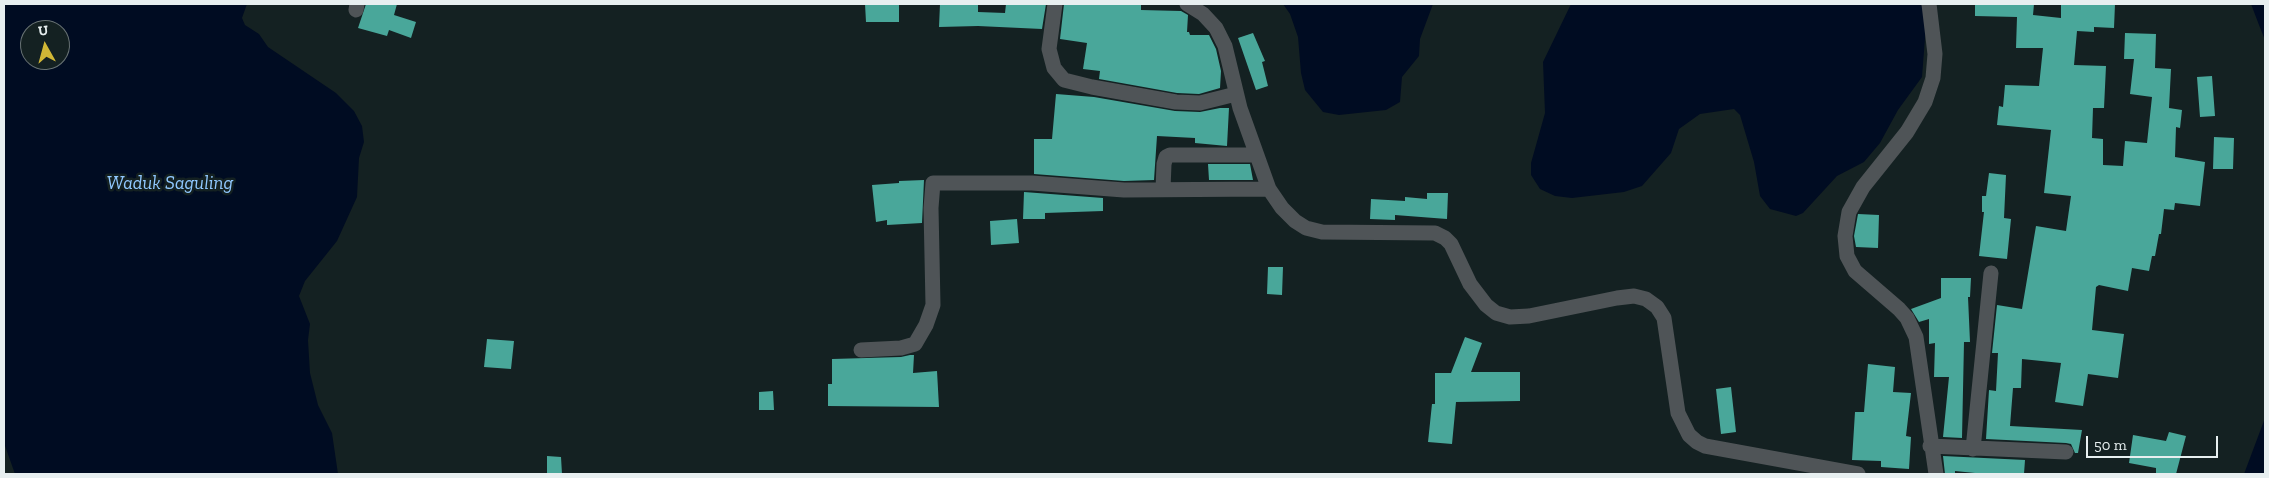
<!DOCTYPE html>
<html>
<head>
<meta charset="utf-8">
<style>
	body { margin:0 }
	#map { position:relative; width:2269px; height:478px; overflow:hidden; background:#142122; font-family:"Zilla Slab",serif }
	canvas { display:block }
	.frame { position:absolute; inset:0; border:5px solid #e7eff0; pointer-events:none }
	.north { position:absolute; left:20px; top:20px; width:50px; height:50px; box-sizing:border-box; background:#142122; border:1px solid #687374; border-radius:50%; rotate:353deg; font-size:14px; font-weight:700; line-height:20px; text-align:center; color:#e7eff0 }
	.north::after { content:''; display:block; margin:auto; width:18px; height:22px; background:#d1b736; clip-path:polygon(50% 0,100% 100%,50% 72%,0 100%) }
	.scale { position:absolute; left:2086px; top:436px; width:132px; height:22px; box-sizing:border-box; border:2px solid #e7eff0; border-top:0; padding-left:6px; font-size:15px; line-height:18px; white-space:nowrap; color:#e7eff0; -webkit-text-stroke:4px #142122; paint-order:stroke }
</style>
</head>
<body>
<div id="map">
<canvas width="2269" height="478"></canvas>
<div class="frame"></div>
<div class="north">U</div>
<div class="scale">50 m</div>
</div>
<script>
const context = document.querySelector('canvas').getContext('2d');
context.lineJoin = 'round';
function fillPath(path, color) { context.fillStyle = color; context.fill(path, 'evenodd'); }
const poly = rows => new Path2D(rows.map(r => 'M' + r).join(''));
function strokePath(path, color, width, dash) { context.strokeStyle = color; context.lineWidth = width; context.lineCap = dash ? 'butt' : 'round'; context.setLineDash(dash || []); context.stroke(path); }
function drawText(font, color, halo, rows, align = 'center') {
  context.font = font + ' "Zilla Slab",serif'; context.lineWidth = 5; context.setLineDash([]); context.textBaseline = 'middle'; context.strokeStyle = halo; context.fillStyle = color; for (const [text, x, y, turn = 0] of rows) {
    context.save(); context.translate(x, y); context.rotate((+turn || 0) * Math.PI / 180); context.textAlign = isNaN(turn) ? turn : align; if (halo) context.strokeText(text, 0, 0); context.fillText(text, 0, 0); context.restore();
  }
}
fillPath(poly([
	[4,4,247,4,242,18,245,25,259,34,268,47,336,93,354,111,362,126,364,142,359,158,357,197,337,241,305,281,299,296,310,324,308,340,310,373,318,405,332,433,338,474,15,474,4,443],
	[30,30,60,30,60,60,30,60],
	[1283,4,1433,4,1420,39,1419,56,1402,77,1400,102,1386,110,1339,115,1323,112,1305,90,1301,73,1298,37,1290,14],
	[1571,4,1920,4,1927,12,1922,77,1898,110,1880,143,1864,162,1837,176,1803,213,1796,216,1770,209,1760,196,1754,162,1740,115,1734,109,1700,114,1679,129,1671,153,1642,186,1624,192,1572,198,1555,196,1540,189,1531,175,1531,163,1545,113,1543,62],
	[2251,4,2265,4,2265,40,2259,25],
	[2265,418,2265,474,2244,474]
]), '#000c22');
fillPath(poly([
	[366,4,397,4,394,15,416,22,411,38,389,30,387,36,358,28],
	[865,4,899,4,899,22,866,22],
	[940,4,978,4,978,12,1005,13,1006,4,1046,4,1042,29,978,26,939,27],
	[1064,4,1128,4,1141,5,1141,10,1181,11,1188,15,1187,32,1189,32,1190,35,1209,35,1216,49,1221,71,1220,88,1199,94,1177,93,1099,79,1100,71,1083,69,1087,43,1060,39],
	[1975,4,2034,4,2033,15,2061,18,2061,4,2115,4,2114,28,2094,27,2094,32,2077,31,2074,65,2106,66,2104,108,2093,108,2092,138,2103,139,2103,165,2123,166,2125,141,2147,143,2152,97,2130,94,2134,59,2124,59,2125,33,2156,34,2155,68,2171,69,2169,108,2182,110,2180,128,2176,127,2175,157,2205,162,2200,206,2175,203,2174,210,2164,209,2161,234,2159,234,2155,256,2152,256,2149,271,2132,268,2128,291,2099,285,2096,287,2092,330,2124,334,2118,378,2088,374,2083,406,2055,402,2061,363,2022,359,2021,388,2013,388,2010,426,2082,430,2078,453,2075,453,2071,444,2066,443,1986,439,1989,390,1996,391,1998,353,1992,353,1997,305,2022,309,2036,226,2066,231,2071,196,2044,193,2051,130,1997,125,1999,106,2003,107,2005,85,2039,86,2043,48,2016,48,2017,17,1975,16],
	[1253,33,1265,61,1262,62,1268,86,1256,90,1238,38],
	[2212,76,2215,116,2200,117,2197,77],
	[1056,94,1094,97,1175,111,1200,112,1220,108,1229,108,1227,146,1195,143,1195,138,1157,136,1154,180,1124,181,1034,174,1034,139,1052,139],
	[2214,137,2234,138,2233,169,2213,169],
	[1208,164,1250,164,1253,180,1209,180],
	[1989,173,2006,175,2004,218,2011,219,2007,259,1979,256,1984,212,1982,212,1982,196,1986,196],
	[924,180,922,223,887,225,887,220,876,222,872,185,899,183,899,181],
	[1024,192,1103,198,1103,211,1045,213,1045,219,1023,219],
	[1427,193,1448,193,1447,219,1395,215,1395,220,1370,219,1371,199,1405,201,1405,197,1427,199],
	[1858,214,1879,215,1878,248,1856,247,1854,236],
	[1017,219,1019,243,991,245,990,221],
	[1268,267,1283,267,1282,295,1267,294],
	[1941,278,1971,278,1970,297,1968,297,1970,342,1964,342,1962,438,1943,437,1949,377,1934,377,1935,343,1929,344,1929,319,1919,322,1911,309,1941,298],
	[1465,337,1482,343,1471,372,1520,372,1520,401,1456,402,1452,444,1428,442,1432,404,1435,404,1435,373,1451,373],
	[487,339,514,341,511,369,484,367],
	[910,355,914,355,913,373,937,371,939,407,828,406,828,384,832,384,832,359,901,357],
	[1868,364,1895,367,1893,392,1911,393,1906,436,1911,437,1909,469,1881,467,1881,461,1852,460,1855,412,1864,412],
	[1731,387,1736,432,1721,434,1716,389],
	[773,391,774,410,759,410,759,392],
	[2169,432,2186,436,2176,474,2156,474,2156,468,2129,463,2133,435,2166,441],
	[547,456,561,457,562,474,547,474],
	[1943,456,2025,460,2024,474,1985,474,1955,471,1955,474,1945,474]
]), '#49a79a');
strokePath(poly([
	[1055,4,1049,49,1054,68,1064,80,1092,87,1176,102,1200,103,1236,94],
	[1187,4,1203,14,1216,28,1225,46,1240,108,1269,189,1282,208,1295,221,1306,228,1322,232,1435,233,1445,238,1451,244,1470,284,1486,305,1496,313,1510,317,1529,316,1617,298,1634,296,1646,299,1657,307,1664,318,1678,413,1689,435,1697,442,1705,446,1858,474],
	[1929,4,1935,54,1933,78,1925,102,1907,132,1863,187,1849,212,1845,236,1847,256,1855,271,1899,309,1907,318,1916,337,1936,474],
	[356,10,357,4],
	[1163,189,1164,164,1166,157,1170,155,1256,155],
	[861,350,901,348,915,344,926,325,933,305,931,208,933,183,1032,183,1124,190,1269,189],
	[1930,446,2066,452],
	[1973,449,1991,273]
]), '#4f5457', 15);
drawText('italic 19px', '#90c8fe', '#142122', [
	["Waduk Saguling",170,184]
]);
</script>
</body>
</html>
